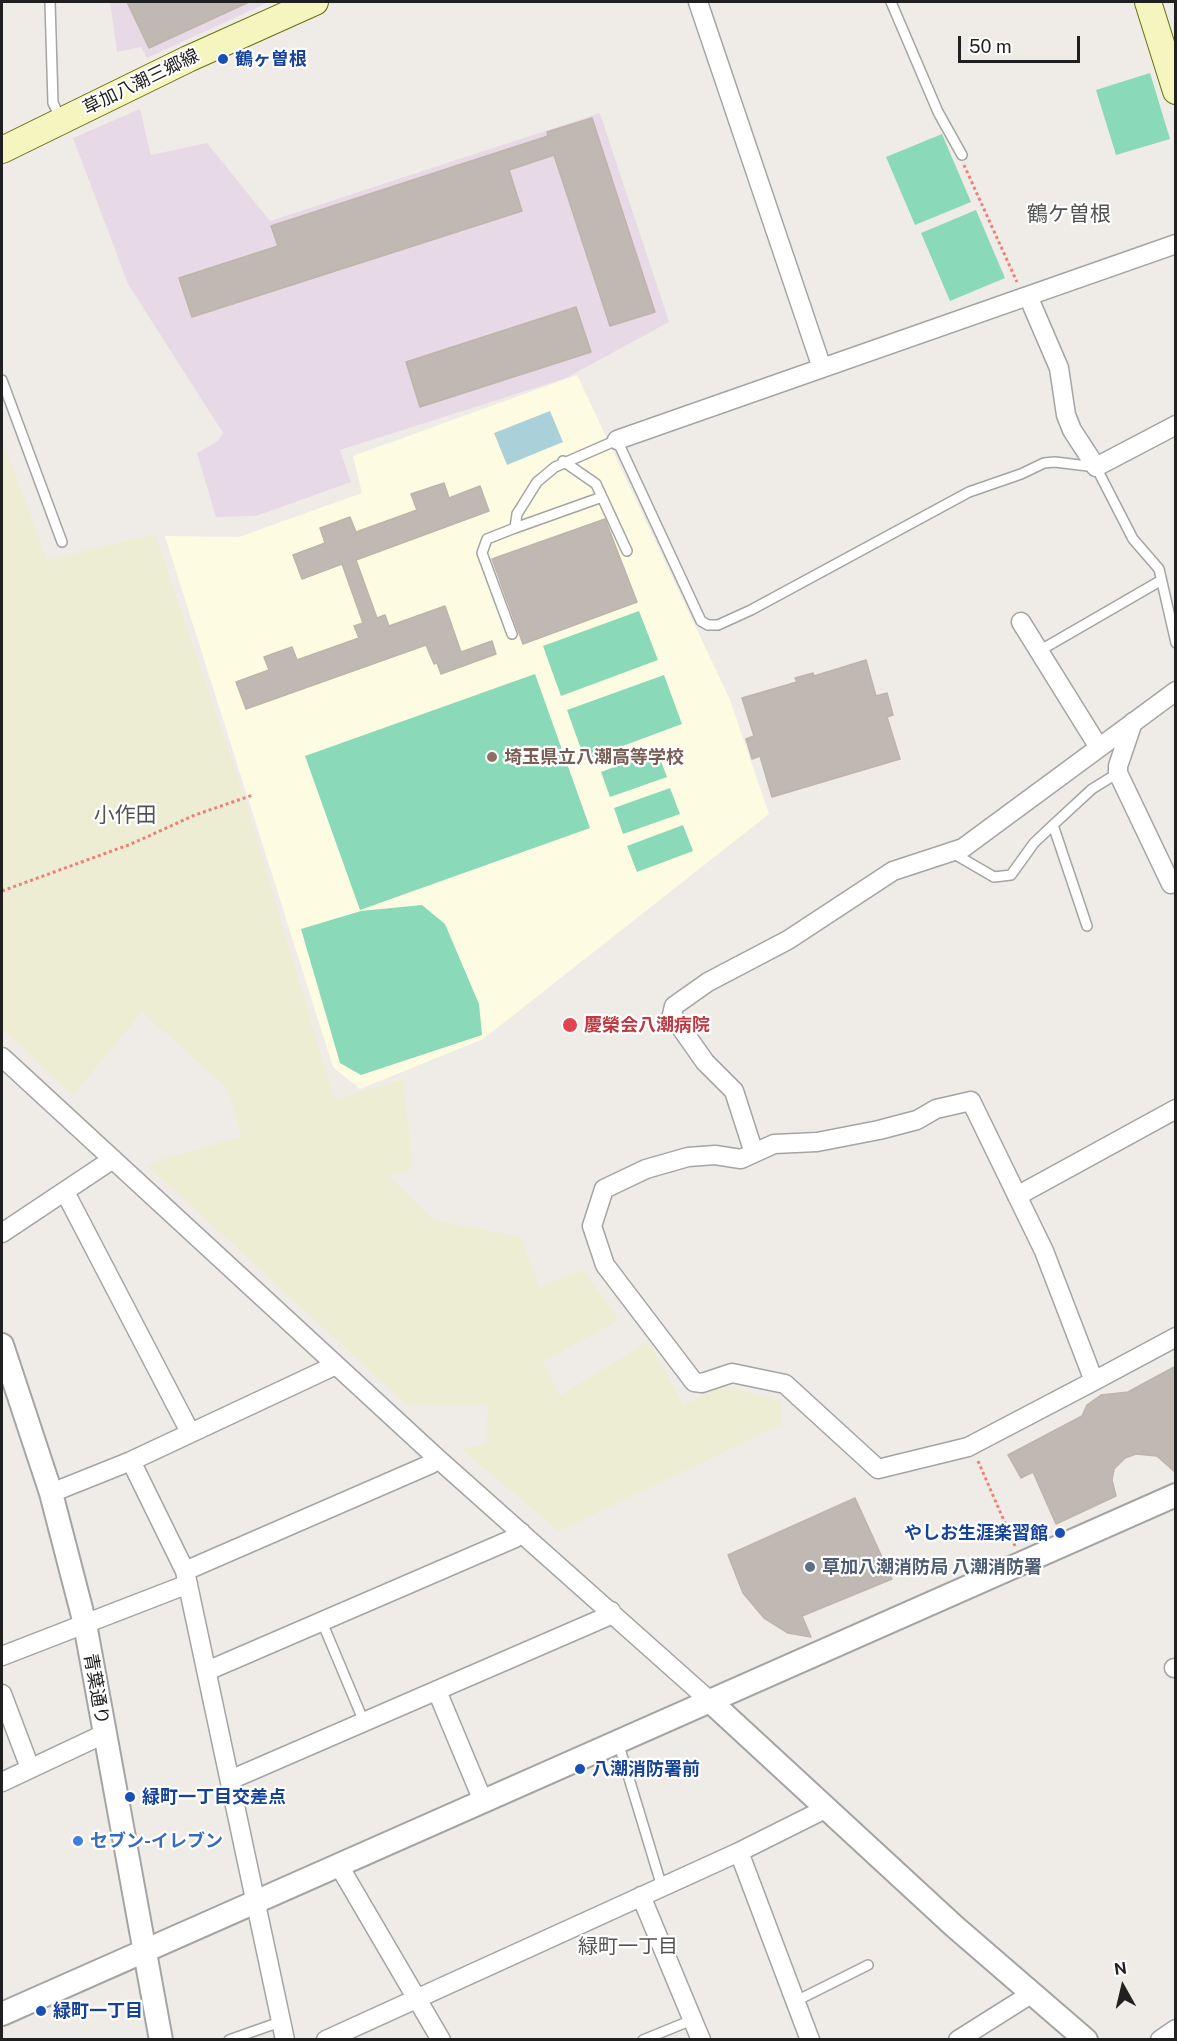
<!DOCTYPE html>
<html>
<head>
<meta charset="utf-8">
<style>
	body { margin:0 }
	#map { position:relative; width:1177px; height:2041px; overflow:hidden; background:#efece7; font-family:"Public Sans",sans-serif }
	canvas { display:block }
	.frame { position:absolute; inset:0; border:3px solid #202020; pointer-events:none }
	.north { position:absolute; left:1093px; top:1957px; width:60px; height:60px; -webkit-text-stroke:4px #fff; paint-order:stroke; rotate:352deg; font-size:16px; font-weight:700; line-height:24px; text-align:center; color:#202020 }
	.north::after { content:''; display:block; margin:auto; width:21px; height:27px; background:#202020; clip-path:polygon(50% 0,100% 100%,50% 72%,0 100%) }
	.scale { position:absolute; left:958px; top:36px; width:122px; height:27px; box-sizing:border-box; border:3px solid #202020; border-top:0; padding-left:8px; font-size:18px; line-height:21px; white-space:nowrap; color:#202020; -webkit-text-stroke:4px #fff; paint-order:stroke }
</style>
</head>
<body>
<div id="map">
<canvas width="1177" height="2041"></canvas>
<div class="frame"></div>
<div class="north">N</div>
<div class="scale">50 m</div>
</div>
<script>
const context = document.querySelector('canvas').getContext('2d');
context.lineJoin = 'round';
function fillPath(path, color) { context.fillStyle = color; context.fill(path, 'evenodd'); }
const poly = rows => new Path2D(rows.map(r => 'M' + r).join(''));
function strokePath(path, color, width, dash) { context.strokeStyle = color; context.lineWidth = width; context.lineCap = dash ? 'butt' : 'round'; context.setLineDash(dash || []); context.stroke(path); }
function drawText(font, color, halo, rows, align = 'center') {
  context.font = font + ' "Public Sans","Noto Sans JP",sans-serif'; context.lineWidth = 4.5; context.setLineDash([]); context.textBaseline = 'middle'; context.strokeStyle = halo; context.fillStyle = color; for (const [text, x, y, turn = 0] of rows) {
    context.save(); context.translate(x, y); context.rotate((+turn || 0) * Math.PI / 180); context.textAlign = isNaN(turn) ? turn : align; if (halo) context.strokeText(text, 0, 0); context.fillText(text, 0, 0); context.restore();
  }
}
fillPath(poly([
	[110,2,269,2,147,58,141,47,117,52],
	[140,109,151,155,207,143,270,221,600,113,669,322,566,378,340,450,351,482,256,516,216,517,197,453,218,441,223,433,128,284,73,138]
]), '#e8d9e6');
fillPath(poly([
	[577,375,730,700,769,814,483,1039,360,1089,333,1067,165,536,239,537,362,493,353,456]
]), '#fdfce2');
fillPath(poly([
	[2,438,47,560,155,534,242,789,334,1099,403,1080,413,1168,389,1177,434,1220,521,1237,539,1287,583,1270,619,1320,543,1362,559,1396,648,1342,684,1405,722,1386,781,1401,782,1424,559,1531,461,1449,486,1444,488,1405,407,1405,146,1164,241,1137,228,1089,142,1012,73,1095,2,1028]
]), '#ecedd3');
fillPath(poly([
	[1150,73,1170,139,1116,155,1096,90],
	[942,134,971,202,915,225,886,157],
	[976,210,1005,278,950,301,921,233],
	[639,611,658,660,561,696,543,646],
	[535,674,590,828,360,910,305,756],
	[664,675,682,724,585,760,567,710],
	[657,751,667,777,610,797,601,772],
	[670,788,680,814,623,834,614,808],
	[683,825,693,851,637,872,627,846],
	[422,905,445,924,479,1004,482,1035,361,1075,340,1063,301,929,361,911]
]), '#8ad9b8');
fillPath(poly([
	[550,411,563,442,507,465,494,433]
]), '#aad1da');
const building = poly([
	[127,2,249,2,149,48,127,2],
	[592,118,655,312,610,326,554,155,509,170,522,211,192,317,179,278,278,246,271,226,548,136,547,132,592,118],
	[576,307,591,352,420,407,406,362,576,307],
	[444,483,449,498,480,486,489,511,356,560,377,618,385,615,389,626,445,606,461,652,492,641,496,654,441,674,437,663,434,664,426,645,246,709,236,682,269,670,264,657,292,647,297,660,359,638,354,626,363,623,342,564,302,579,293,555,325,543,320,528,350,517,356,532,417,510,411,494,444,483],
	[605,519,637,602,523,644,492,559,605,519],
	[866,660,876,696,887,693,893,715,887,717,900,759,772,797,760,756,752,759,746,739,754,736,742,698,797,682,795,678,813,673,814,676,866,660],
	[1176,1366,1176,1473,1157,1456,1136,1454,1125,1458,1114,1469,1112,1480,1116,1496,1056,1524,1033,1472,1021,1478,1008,1455,1082,1416,1087,1405,1101,1395,1128,1392,1176,1366],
	[855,1498,892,1579,802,1616,811,1637,788,1633,764,1618,743,1593,728,1555,855,1498]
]);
fillPath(building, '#c0b8b3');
strokePath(building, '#c0b3aa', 1.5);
const service = poly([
	[50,2,53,103,61,119],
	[891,2,938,112,962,155],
	[2,380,62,542],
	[563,461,596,484,627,551],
	[515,528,602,497],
	[512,634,482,553,487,539,515,528,517,514,537,482,555,467,617,440,701,621,708,625,718,625,751,610,969,492,1021,474,1044,463,1055,462,1096,467,1133,539,1159,569,1176,643],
	[1039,651,1160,581],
	[1053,825,1087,926],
	[951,852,994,877,1011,875,1034,843,1053,825,1092,789,1118,773],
	[322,1622,364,1722],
	[618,1742,662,1887],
	[796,2001,868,1965],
	[229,2040,280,2022],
	[643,2040,692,2020]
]);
const minor = poly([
	[698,2,822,368],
	[1028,296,1059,368,1066,415,1072,430,1096,467,1176,425],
	[617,440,1176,244],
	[1021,622,1098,746],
	[1133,722,1118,766,1118,773,1171,884],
	[2,1057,437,1458,710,1701],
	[754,1153,734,1091,705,1062,672,1015,674,1006,708,982,788,940,893,871,963,848,1176,691],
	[65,1192,190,1432],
	[1017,1196,1176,1109],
	[2,1233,113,1159],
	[1094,1381,1044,1251,971,1101,936,1109,917,1120,879,1130,817,1142,774,1144,741,1159,715,1155,688,1157,646,1169,604,1189,592,1226,605,1265,694,1382,702,1383,732,1373,785,1384,878,1469,968,1447,1094,1381,1176,1337],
	[131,1461,185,1571,285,2040],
	[51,1493,131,1461,336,1365],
	[185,1571,431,1464,437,1458],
	[2,1656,188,1584],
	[1174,1668,1176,1668],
	[207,1671,515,1538,521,1532],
	[437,1691,483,1801],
	[2,1694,30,1768],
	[230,1780,606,1617,611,1611],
	[2,1782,104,1734],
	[739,1852,810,2040],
	[338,1864,441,2040],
	[641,1896,701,2040],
	[326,2040,739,1852,825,1809],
	[958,2040,1031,1994],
	[1160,2040,1176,2029]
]);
const tertiary = poly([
	[2,1345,51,1493,85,1624,161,2040],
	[710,1701,954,1926,1086,2040],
	[2,2014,1176,1495]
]);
const secondary = poly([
	[1148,2,1176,91],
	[2,150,188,59,315,2]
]);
strokePath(service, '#a4a4a4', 12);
strokePath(minor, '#a4a4a4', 21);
strokePath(tertiary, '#a4a4a4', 26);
strokePath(secondary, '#69700d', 28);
strokePath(poly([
	[964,165,1017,282],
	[2,891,131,844,195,815,253,795],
	[978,1461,1015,1546]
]), '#f07f77', 3, [3, 3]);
strokePath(service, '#fff', 9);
strokePath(minor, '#fff', 18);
strokePath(tertiary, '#fff', 22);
strokePath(secondary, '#f4f5bf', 26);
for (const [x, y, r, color] of [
	[223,59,6,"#1a4fb4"],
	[492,757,6,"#8d6e63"],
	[570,1025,8,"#e0444e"],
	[1060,1533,6,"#1a4fb4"],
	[810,1567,6,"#5c6f8a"],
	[580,1769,6,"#1a4fb4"],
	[130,1797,6,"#1a4fb4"],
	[78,1841,6,"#3f7fe0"],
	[41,2011,6,"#1a4fb4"]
]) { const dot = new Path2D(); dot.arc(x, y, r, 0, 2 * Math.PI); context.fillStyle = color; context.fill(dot); strokePath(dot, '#fff', 2); }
drawText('bold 18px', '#164399', '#fff', [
	["鶴ヶ曽根",235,59],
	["やしお生涯楽習館",1048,1533,"right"],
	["八潮消防署前",592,1769],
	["緑町一丁目交差点",142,1797],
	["緑町一丁目",53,2011]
], 'left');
drawText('18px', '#202020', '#fff', [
	["草加八潮三郷線",141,82,-26],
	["青葉通り",96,1689,80]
]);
drawText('bold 18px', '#785e54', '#fff', [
	["埼玉県立八潮高等学校",504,757]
], 'left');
drawText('bold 18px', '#be3a42', '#fff', [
	["慶榮会八潮病院",584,1025]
], 'left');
drawText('bold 18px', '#4e5e75', '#fff', [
	["草加八潮消防局 八潮消防署",822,1567]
], 'left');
drawText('bold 18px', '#366cbe', '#fff', [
	["セブン-イレブン",90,1841]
], 'left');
drawText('20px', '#535353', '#fff', [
	["緑町一丁目",628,1947]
]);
drawText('21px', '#535353', '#fff', [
	["鶴ケ曽根",1069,215],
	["小作田",125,816]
]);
</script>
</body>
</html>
